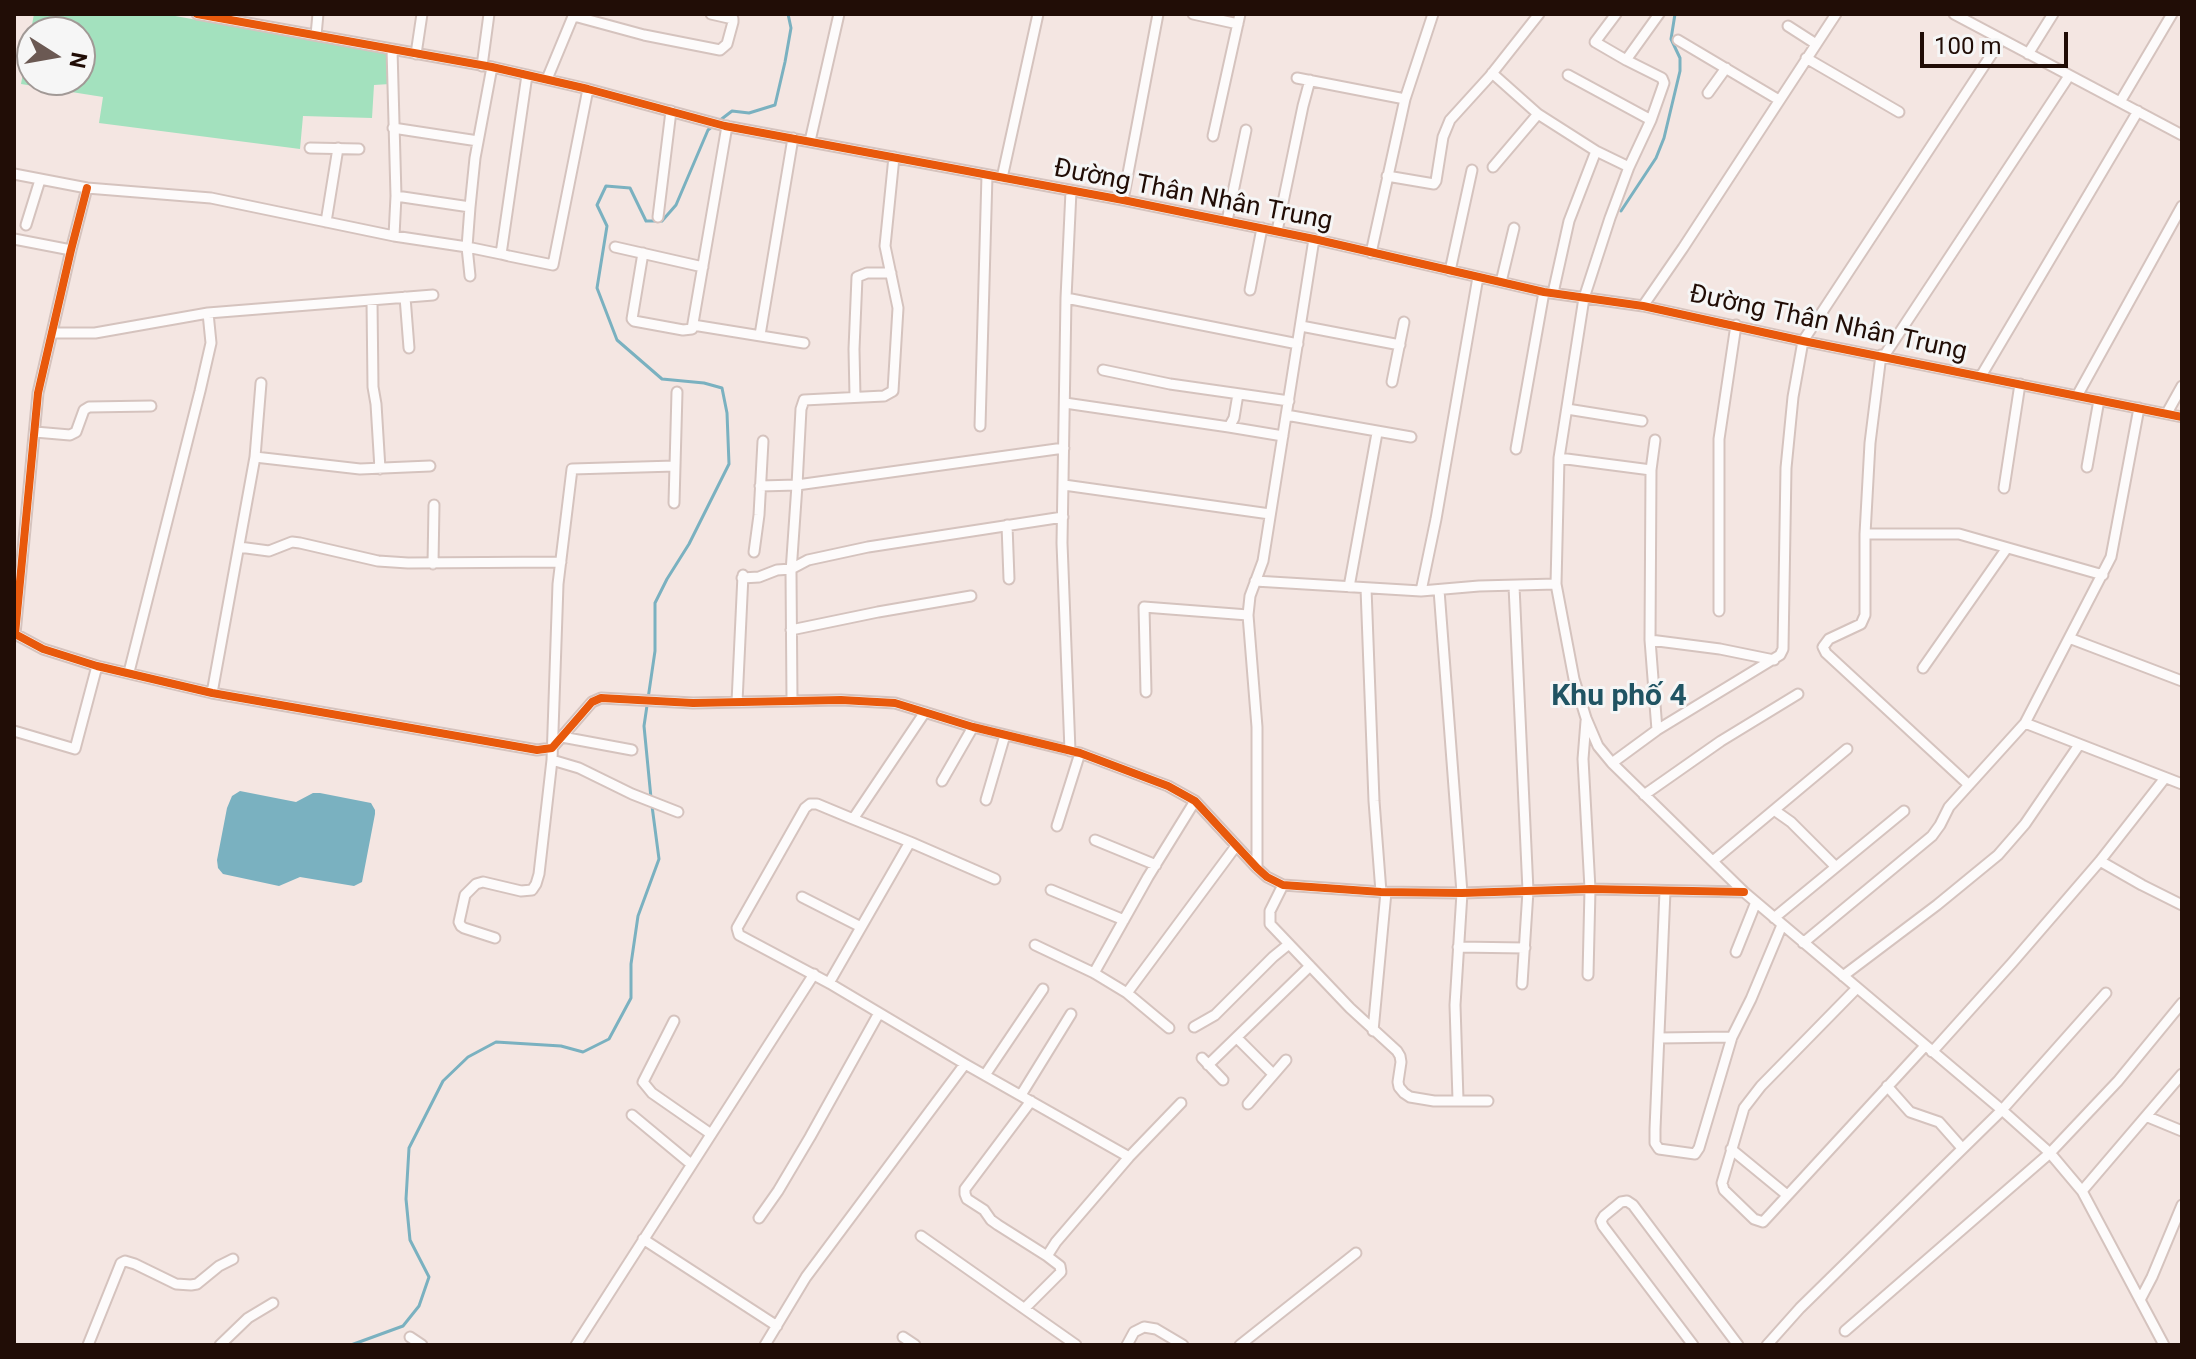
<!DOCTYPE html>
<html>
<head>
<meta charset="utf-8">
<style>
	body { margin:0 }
	#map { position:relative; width:2196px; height:1359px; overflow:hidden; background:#f4e6e2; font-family:Roboto,sans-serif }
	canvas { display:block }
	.frame { position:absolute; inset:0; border:16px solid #210d06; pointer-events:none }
	.north { position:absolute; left:16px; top:16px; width:80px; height:80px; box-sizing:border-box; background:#f6f6f6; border:2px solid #a19996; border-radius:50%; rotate:101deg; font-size:22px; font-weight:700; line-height:32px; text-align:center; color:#210d06 }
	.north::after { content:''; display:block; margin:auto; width:28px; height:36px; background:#6b5953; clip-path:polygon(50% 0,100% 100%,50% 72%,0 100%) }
	.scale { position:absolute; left:1920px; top:32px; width:148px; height:36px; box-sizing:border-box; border:4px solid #210d06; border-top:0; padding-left:10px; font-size:24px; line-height:28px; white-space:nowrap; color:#210d06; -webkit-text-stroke:6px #f6f6f6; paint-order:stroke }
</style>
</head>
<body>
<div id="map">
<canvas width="2196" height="1359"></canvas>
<div class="frame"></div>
<div class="north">N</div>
<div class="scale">100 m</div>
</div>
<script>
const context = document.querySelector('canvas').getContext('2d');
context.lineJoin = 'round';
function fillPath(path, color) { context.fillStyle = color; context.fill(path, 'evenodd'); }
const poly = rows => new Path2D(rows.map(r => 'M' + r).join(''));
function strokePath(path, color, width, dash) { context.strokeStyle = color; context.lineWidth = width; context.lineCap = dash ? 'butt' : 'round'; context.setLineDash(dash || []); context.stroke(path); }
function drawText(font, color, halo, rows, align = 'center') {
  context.font = font + ' Roboto,sans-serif'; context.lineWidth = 6; context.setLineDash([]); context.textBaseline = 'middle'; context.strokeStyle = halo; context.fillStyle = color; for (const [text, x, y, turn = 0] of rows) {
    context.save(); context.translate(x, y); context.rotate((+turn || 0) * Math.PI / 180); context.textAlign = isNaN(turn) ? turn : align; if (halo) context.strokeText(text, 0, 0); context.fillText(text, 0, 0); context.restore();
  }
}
fillPath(poly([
	[34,14,164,14,387,54,390,84,374,85,372,118,303,116,300,149,99,123,103,97,21,84],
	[32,32,80,32,80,80,32,80]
]), '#a3e1be');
fillPath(poly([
	[240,791,296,802,313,793,320,793,371,803,375,810,375,814,362,882,354,886,300,877,279,886,223,874,218,868,217,860,227,808,232,796]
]), '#7ab1c0');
strokePath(poly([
	[719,121,732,111,749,113,775,105,785,62,791,28,788,14],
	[1621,211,1656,158,1664,138,1680,71,1680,58,1671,39,1675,14],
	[651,798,644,726,655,651,655,603,667,579,689,544,729,464,727,413,722,388,704,383,662,379,617,340,597,288,607,226,597,205,606,186,630,188,646,221,662,221,676,205,708,130,713,126],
	[351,1345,403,1326,419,1306,429,1277,410,1240,406,1199,409,1148,443,1081,468,1057,496,1042,561,1046,583,1052,609,1039,631,998,631,964,638,916,659,859,652,806]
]), '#7ab1c0', 3);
const minor = poly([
	[197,14,492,67,588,89,725,126,1123,200,1314,239,1544,292,1643,306,1803,341,2182,417],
	[1193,14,1238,24],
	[1616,14,1595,42,1626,60],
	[1659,14,1626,60,1662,78,1664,83,1651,120,1629,167,1610,218,1584,298,1559,458,1556,584,1574,679,1586,718,1598,746,1612,763,1744,892,2002,1110,2050,1153,2082,1191,2164,1345],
	[1954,14,2182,135],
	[574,16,644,35,720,50,727,44,733,22,733,19,711,14],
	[1788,26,1816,44],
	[316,35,318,14],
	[1678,40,1779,100],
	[392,49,396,196,394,236],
	[416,54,422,14],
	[2028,54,2053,14],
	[1806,58,1899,112],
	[482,66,489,14],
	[1492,73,1538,114,1596,151,1629,167],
	[527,75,501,254,509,256,553,265,588,89],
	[1568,75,1651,120],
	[1297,78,1405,99],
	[547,79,574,14],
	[1708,93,1726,68],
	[2120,102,2172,14],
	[393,128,478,141],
	[1213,136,1240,14],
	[810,141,839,14],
	[310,148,359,149],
	[1493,167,1538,114],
	[14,174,87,188,211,198,394,236,467,247,501,254],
	[1387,176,1434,184,1436,181,1443,137,1450,120,1490,76,1539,14],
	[1002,178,1038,14],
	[87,188,71,250,38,393,15,634,43,649,97,666,212,693,537,750,552,748,592,702,601,698,693,703,841,700,895,703,973,727,1080,753,1168,786,1195,801,1257,868,1267,877,1283,885,1381,892,1462,893,1590,889,1744,892],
	[396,196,470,207],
	[1123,200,1158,14],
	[658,217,671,111],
	[1227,221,1246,130],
	[326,222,338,148],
	[26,225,40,180],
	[1277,231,1303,106,1310,80],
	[14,239,71,250],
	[615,247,703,267],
	[643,253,632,319,634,321,683,330,692,329,727,126],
	[1371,253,1405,99,1433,14],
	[1450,271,1472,170],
	[470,276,467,247,470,207,475,158,492,67],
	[1501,282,1514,228],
	[1250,290,1262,228],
	[1553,293,1569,221,1596,151],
	[405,297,409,348],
	[1066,298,1298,344],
	[372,301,373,387,376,404,380,469],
	[1643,306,1683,248,1836,14],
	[693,325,804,343],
	[1301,326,1400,345],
	[53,333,95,333,208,313,433,295],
	[760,335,793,138],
	[1881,355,1870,443,1865,534,1865,615,1861,624,1829,639,1823,647,1826,653,1969,785],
	[1884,356,2069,76],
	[1103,370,1170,384,1289,401],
	[1981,376,2138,111],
	[1392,382,1404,322],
	[2077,396,2182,206],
	[855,397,854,349,857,277,867,273,891,273],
	[1065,403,1229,427,1234,418,1238,394],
	[1567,409,1642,421],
	[2167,413,2182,386],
	[1286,415,1411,437],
	[980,426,987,175],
	[1229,427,1283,436],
	[35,432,70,435,76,432,84,410,89,407,151,406],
	[1655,440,1651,470,1650,640,1657,730],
	[1516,449,1544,292],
	[255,457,360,469,430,466],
	[1559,458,1651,470],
	[2087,467,2099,400],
	[1064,485,1270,514],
	[760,486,797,485,801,409,804,400,884,396,893,391,898,308,885,246,894,157],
	[2004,488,2020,384],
	[674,503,677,392],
	[1007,525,1009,579],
	[1865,534,1959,534,2103,575],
	[239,547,269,551,292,542,300,543,378,561,408,563,561,562],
	[754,552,759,515,763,441],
	[433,564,434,505],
	[742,578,759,577,777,570,791,569,808,560,868,547,1063,517],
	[1255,581,1421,591,1479,586,1556,584],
	[1514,586,1528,891,1522,984],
	[1349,587,1377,433],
	[1366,588,1374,801,1381,892],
	[1439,590,1462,893,1455,1005,1458,1100],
	[1421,591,1436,519,1478,277],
	[1719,611,1719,439,1736,325],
	[791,630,878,612,971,596],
	[2069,638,2182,681],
	[1650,640,1720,649,1774,660],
	[1923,668,2007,548],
	[129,672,200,391,211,343,208,313],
	[1146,692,1144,607,1248,615],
	[212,693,255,457,261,383],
	[792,700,791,572,797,485,1064,448],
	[737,702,743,575],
	[1586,721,1583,759,1590,889,1588,975],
	[2025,723,2182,784],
	[14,731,75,749,97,666],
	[562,737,632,750],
	[1070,751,1062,543,1066,298,1071,191],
	[552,760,579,768,632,794,678,812],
	[1612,763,1657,730,1780,655,1783,649,1786,468,1793,397,1803,341,2001,40],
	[942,781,973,727],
	[1644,795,1721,741,1798,694],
	[986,800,1005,735],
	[1774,810,1791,822,1836,867],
	[853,819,817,804,810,804,805,808,737,928,739,935,829,983,965,1064,1129,1157],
	[1057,826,1080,753],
	[1095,840,1156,865],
	[910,842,995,879],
	[1713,861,1847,749],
	[2100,861,2142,885,2182,905],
	[1257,868,1257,727,1248,615,1250,596,1263,561,1314,239],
	[1283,885,1270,911,1270,924,1350,1008,1397,1051,1400,1056,1401,1062,1398,1082,1399,1087,1404,1093,1410,1097,1434,1101,1488,1101],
	[1051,890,1124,920],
	[1665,891,1655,1129,1655,1143,1659,1149,1695,1154,1699,1148,1732,1037,1751,999,1782,925],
	[802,897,861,927],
	[1774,918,1904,811],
	[495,938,464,928,461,926,459,922,465,895,476,884,483,882,521,891,532,890,536,884,539,874,552,760,558,584,572,469,675,466],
	[1803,943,1932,836,1940,825,1949,807,2025,723,2111,557,2139,408],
	[1035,945,1094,973,1127,993,1169,1028],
	[1458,947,1525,948],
	[1736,952,1756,902],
	[1094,973,1148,877,1195,801],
	[1843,976,1937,905,1998,855,2025,824,2079,745],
	[829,983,910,842,853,819,925,712],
	[1857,988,1761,1086,1744,1108,1722,1183,1724,1190,1754,1219,1763,1222,1925,1046],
	[1127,993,1236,846],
	[674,1021,643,1082,652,1093,711,1134],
	[1194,1027,1215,1015,1273,957,1289,944],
	[1373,1031,1386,892],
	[1237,1038,1273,1074],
	[1659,1038,1732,1037],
	[1932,1052,2012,963,2100,861,2165,778],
	[1202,1058,1223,1080],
	[1208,1065,1310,966],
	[985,1075,1043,989],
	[1887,1086,1910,1112,1939,1122,1962,1148],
	[1021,1095,1071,1014],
	[1031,1101,965,1189,965,1194,967,1199,984,1210,991,1220,998,1225,1047,1256],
	[1248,1104,1286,1060],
	[632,1115,691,1164],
	[2148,1117,2182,1131],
	[1731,1149,1787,1195],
	[2082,1191,2182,1074],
	[759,1218,778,1191,810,1137,879,1013],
	[921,1236,1076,1345],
	[643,1239,777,1326],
	[2140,1300,2152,1277,2182,1205],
	[1025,1308,1061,1272,1060,1266,1047,1256,1056,1242,1129,1157,1181,1103],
	[1845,1331,2050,1153,2118,1081,2182,1003],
	[410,1337,422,1345],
	[903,1337,915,1345],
	[88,1345,121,1263,125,1261,135,1264,176,1284,191,1285,197,1284,219,1266,233,1259],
	[220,1345,248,1318,273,1303],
	[576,1345,814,974],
	[765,1345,806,1277,965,1064],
	[1127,1345,1134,1332,1144,1327,1156,1329,1183,1345],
	[1240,1345,1356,1253],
	[1693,1345,1603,1226,1601,1221,1604,1216,1621,1202,1627,1201,1633,1205,1738,1345],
	[1767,1345,1800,1308,2002,1110,2106,993]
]);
strokePath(minor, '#d5c3be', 13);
strokePath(minor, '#fdfbfb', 9);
strokePath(poly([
	[197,14,492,67,588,89,725,126,1123,200,1314,239,1544,292,1643,306,1803,341,2182,417],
	[87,188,71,250,38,393,15,634,43,649,97,666,212,693,537,750,552,748,592,702,601,698,693,703,841,700,895,703,973,727,1080,753,1168,786,1195,801,1257,868,1267,877,1283,885,1381,892,1462,893,1590,889,1744,892]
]), '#e8590c', 8);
drawText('26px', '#210d06', '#f6f6f6', [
	["Đường Thân Nhân Trung",1193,196,11],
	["Đường Thân Nhân Trung",1828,324,12]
]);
drawText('bold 30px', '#205463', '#f6f6f6', [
	["Khu phố 4",1619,697]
]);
</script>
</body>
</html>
